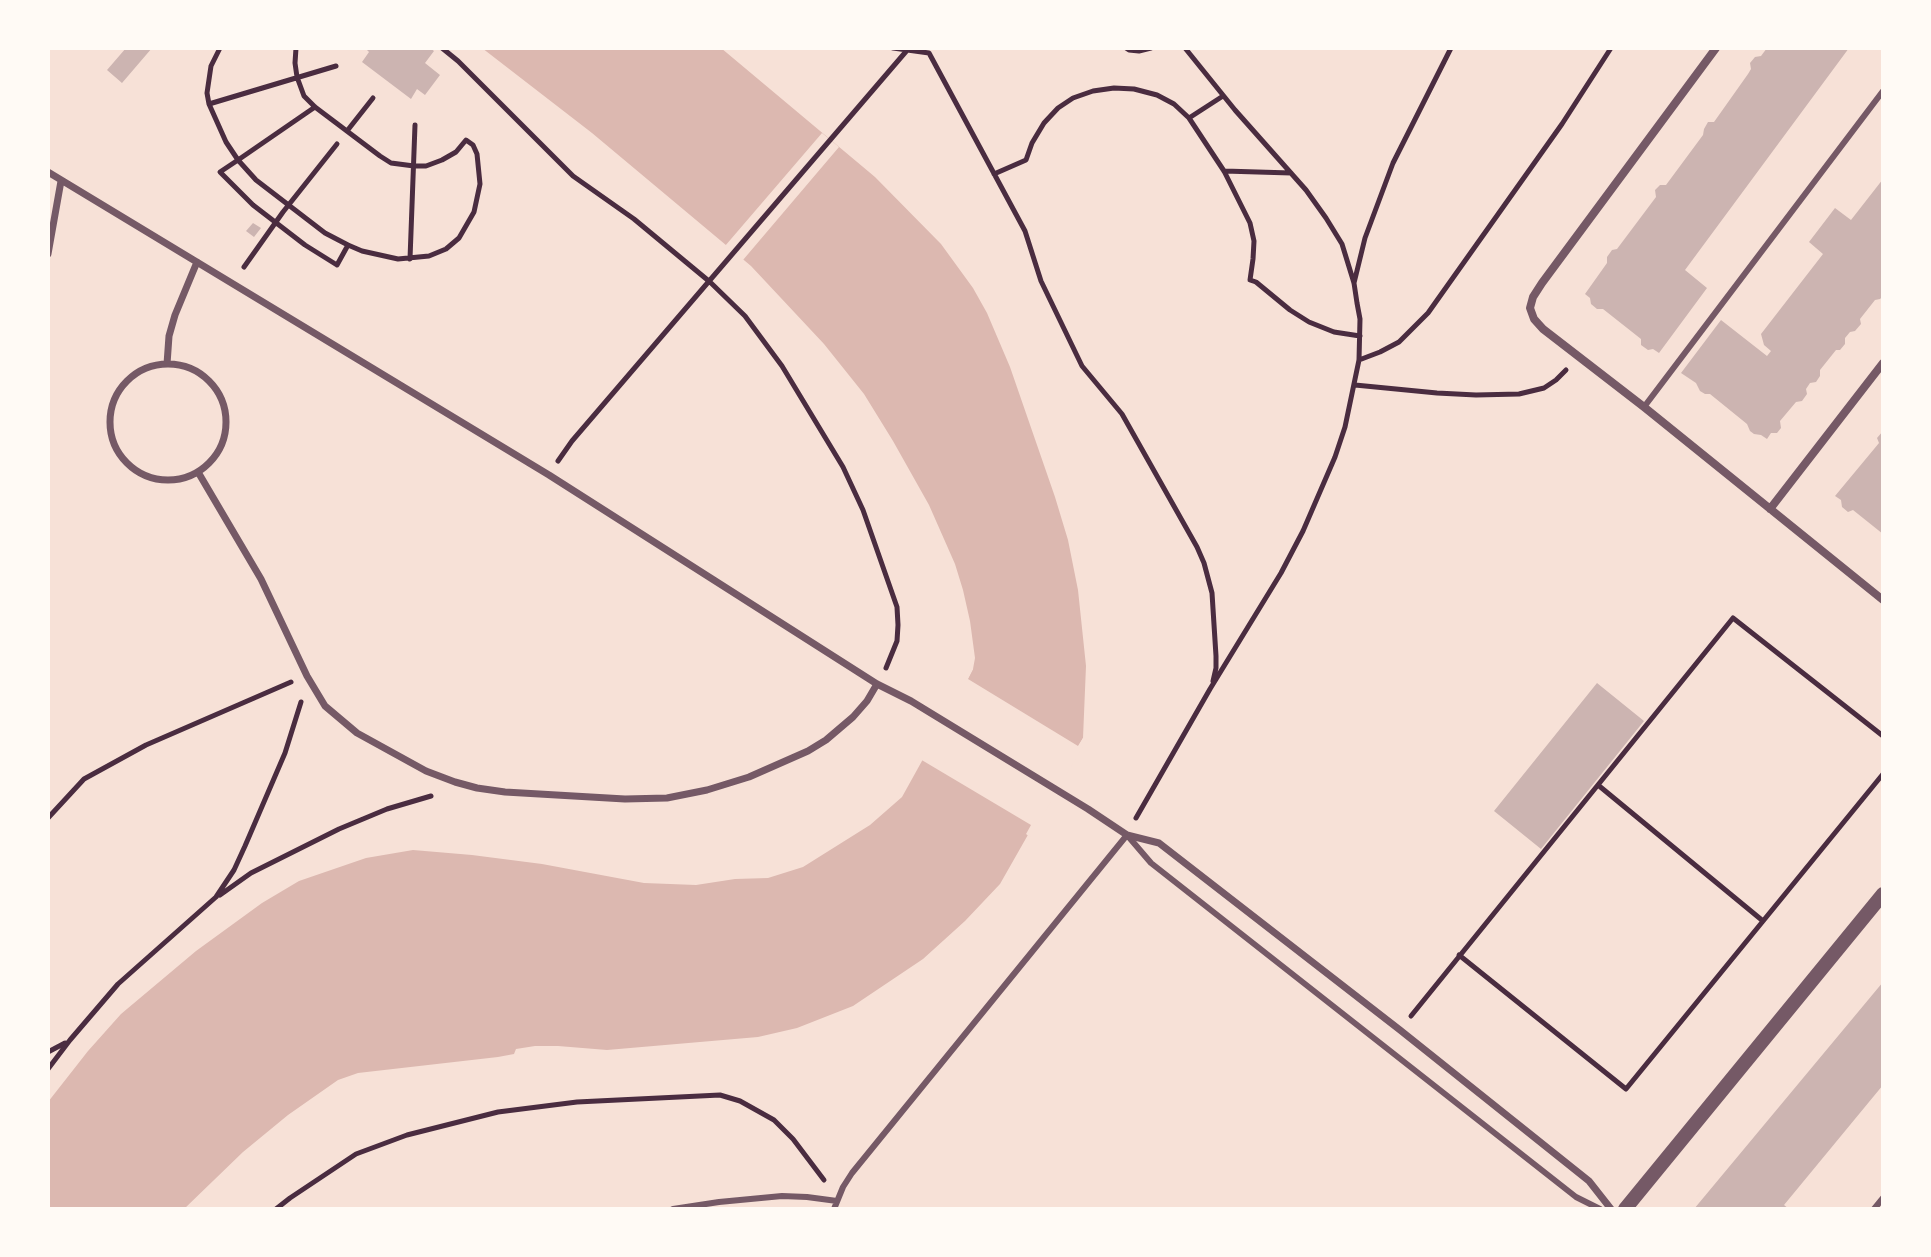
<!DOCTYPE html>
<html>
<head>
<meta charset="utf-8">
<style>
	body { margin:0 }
	#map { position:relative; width:1931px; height:1257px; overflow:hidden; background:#f7e1d7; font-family:Poppins,sans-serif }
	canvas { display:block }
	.frame { position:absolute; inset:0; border:50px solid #fffaf5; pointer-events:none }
</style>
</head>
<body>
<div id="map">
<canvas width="1931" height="1257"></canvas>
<div class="frame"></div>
</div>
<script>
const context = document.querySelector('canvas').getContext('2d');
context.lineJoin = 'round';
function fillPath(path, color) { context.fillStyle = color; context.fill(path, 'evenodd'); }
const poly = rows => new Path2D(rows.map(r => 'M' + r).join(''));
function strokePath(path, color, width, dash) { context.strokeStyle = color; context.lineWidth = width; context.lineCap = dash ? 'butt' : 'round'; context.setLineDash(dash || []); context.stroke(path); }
fillPath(poly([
	[482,48,721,48,875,177,941,244,973,288,987,313,1010,367,1055,497,1068,540,1078,590,1086,666,1083,738,1000,884,965,921,923,959,853,1006,797,1028,758,1037,607,1050,558,1046,535,1046,516,1049,514,1054,498,1057,358,1073,338,1080,288,1115,243,1152,184,1209,48,1209,48,1102,88,1051,121,1014,196,951,262,903,299,881,366,858,413,850,472,855,542,864,644,883,696,885,735,879,768,878,803,867,870,825,902,797,973,669,975,658,970,621,963,590,955,564,929,505,893,441,864,394,824,344,751,266,592,133]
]), '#dcb8b0');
fillPath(poly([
	[822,133,839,147,743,260,725,246],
	[969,667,973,669,968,679,1078,746,1083,738,1087,739,1030,837,1026,834,1031,825,920,759,915,766]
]), '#f7e1d7');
fillPath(poly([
	[126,48,152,48,122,83,107,70],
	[365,48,430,48,434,51,425,63,440,75,425,95,417,89,411,99,362,62,369,52],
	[1767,48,1849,48,1685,270,1707,288,1659,353,1653,349,1648,350,1641,345,1641,339,1603,309,1597,309,1591,304,1590,298,1585,294,1607,263,1607,257,1612,250,1617,249,1656,197,1655,190,1660,185,1666,185,1703,135,1704,129,1708,122,1714,122,1748,74,1751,69,1750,63,1755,57,1761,56],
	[1883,179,1883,296,1880,299,1875,300,1860,319,1861,324,1855,331,1850,332,1845,338,1845,344,1840,350,1836,350,1820,370,1820,376,1816,382,1810,383,1806,389,1807,394,1802,401,1796,402,1780,421,1781,428,1777,433,1771,433,1767,439,1761,435,1754,434,1750,431,1747,424,1710,394,1705,394,1700,391,1696,383,1681,373,1721,320,1767,356,1771,351,1764,345,1761,334,1823,254,1809,242,1835,208,1851,220],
	[253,223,261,228,254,237,246,231],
	[1883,431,1883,534,1853,510,1848,512,1842,507,1841,500,1835,496,1879,443,1877,438],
	[1597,683,1644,721,1541,849,1494,811],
	[1883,982,1883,1085,1784,1205,1789,1209,1694,1209]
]), '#ccb4b1');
strokePath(poly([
	[220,48,211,66,207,93,209,104,226,142,238,160,256,180,325,233,348,245,337,265,305,245,253,205,220,172,238,160,315,107],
	[296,48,295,63,297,77,304,96,315,107,380,156,391,163,414,166,426,166,442,160,456,152,466,140,473,145,477,154,480,184,474,212,459,238,446,249,429,256,398,259,362,251,348,245],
	[442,48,458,61,573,176,634,219,710,282,745,316,782,366,843,467,863,510,897,607,898,625,897,641,886,668],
	[893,48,929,53,1025,231,1041,281,1082,366,1122,414,1197,547,1204,563,1212,593,1216,656,1216,668,1213,681],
	[1126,48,1129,50,1139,51,1151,48],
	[209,104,336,66],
	[1189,118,1223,96],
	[347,131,373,98],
	[1224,171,1291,173],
	[994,174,1026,160,1032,143,1044,123,1058,108,1073,98,1093,91,1114,88,1134,89,1157,95,1174,104,1189,118,1224,171,1250,223,1254,241,1253,259,1250,280,1256,282,1290,310,1309,322,1334,332,1360,336],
	[410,259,415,125],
	[244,267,283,212,337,144],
	[1354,283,1365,238,1393,163,1451,48],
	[1359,360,1380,352,1399,342,1428,313,1562,124,1611,48],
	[1355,385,1437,393,1476,395,1519,394,1544,388,1556,380,1566,370],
	[558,461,572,441,909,48],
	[1598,785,1763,921],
	[48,818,84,779,146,745,291,682],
	[1136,818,1210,689,1281,573,1303,531,1335,457,1345,427,1359,360,1360,319,1357,303,1354,283,1342,244,1326,218,1306,190,1235,110,1185,48],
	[220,895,251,873,339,829,387,809,431,796],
	[1459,955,1626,1089,1883,774],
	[1411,1016,1733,618,1883,736],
	[48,1052,65,1043],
	[48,1069,70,1040,118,984,216,897,234,870,245,846,285,753,301,702],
	[276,1209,290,1198,356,1154,407,1135,498,1112,577,1102,720,1095,740,1101,774,1120,793,1139,824,1180]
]), '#4a2c40', 5);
strokePath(poly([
	[1644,407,1883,91],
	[673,1209,719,1202,782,1196,807,1197,837,1201],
	[834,1209,843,1187,852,1173,1127,835,1151,863,1576,1197,1600,1209],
	[1874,1209,1883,1198]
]), '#755966', 6);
strokePath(poly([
	[48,172,549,475,877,684,911,701,1088,809,1127,835,1159,843,1400,1030,1589,1181,1611,1209],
	[48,254,61,181],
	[167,364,169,336,175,315,197,262],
	'110 422a58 58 0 1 1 116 0a58 58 0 1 1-116 0Z',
	[198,472,261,579,307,676,325,706,357,733,426,771,455,782,477,788,505,792,625,799,667,798,707,790,749,777,808,751,826,740,853,717,867,701,877,684]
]), '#755966', 7);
strokePath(poly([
	[1716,48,1542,283,1533,297,1530,308,1534,319,1543,329,1644,407,1883,600],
	[1770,509,1883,363]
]), '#755966', 8);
strokePath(poly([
	[1625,1209,1883,894]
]), '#755966', 14);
</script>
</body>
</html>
